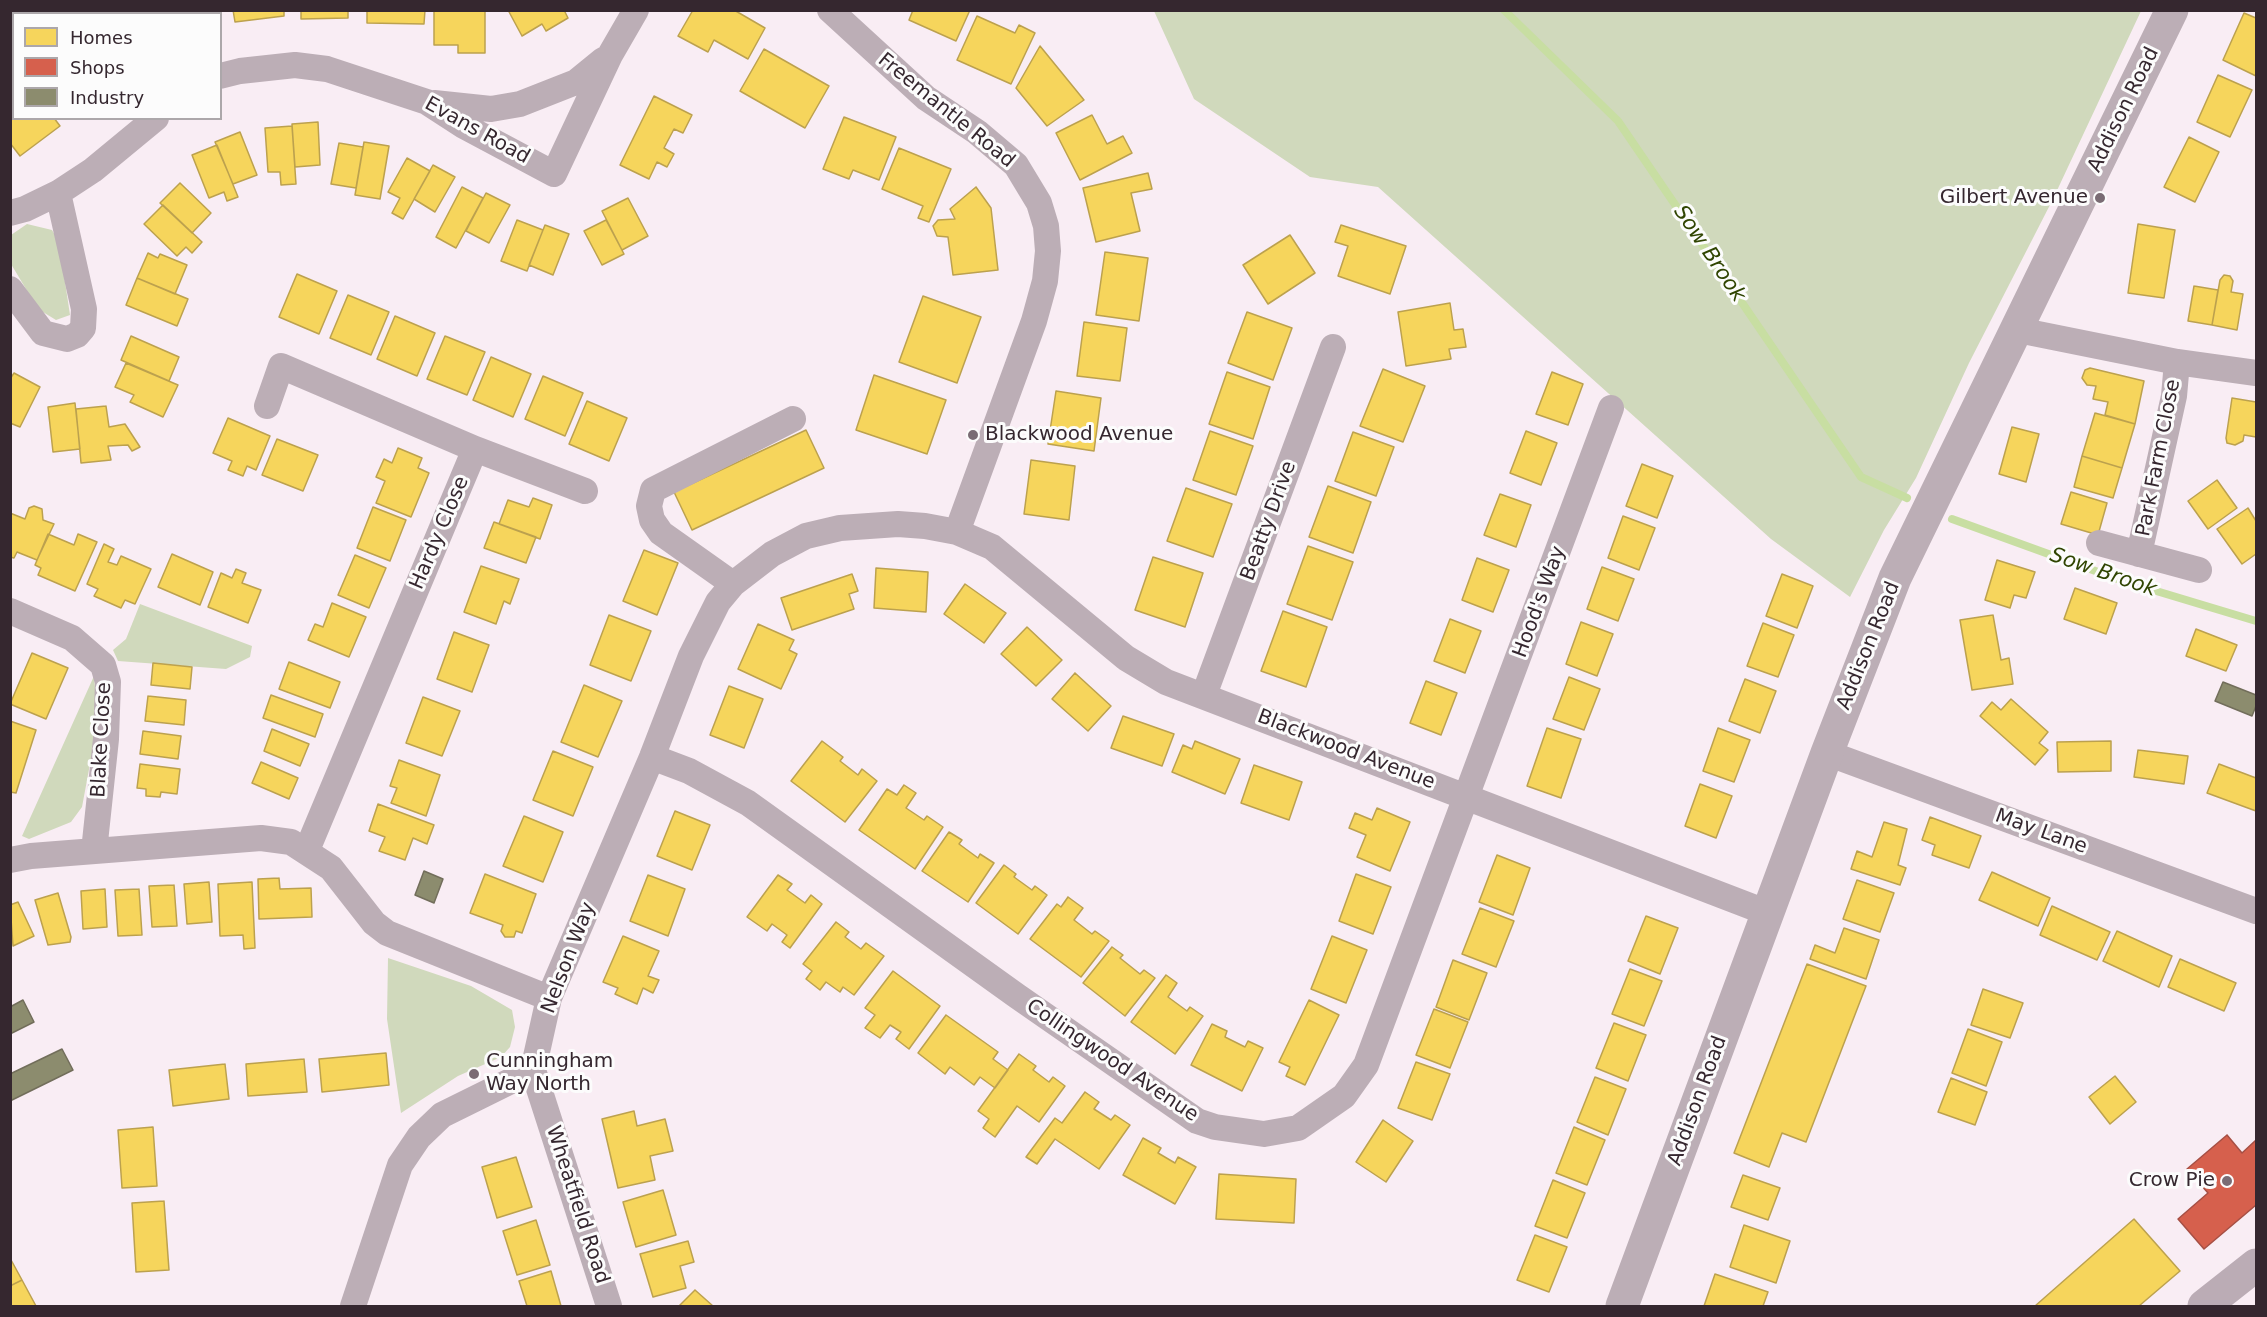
<!DOCTYPE html>
<html>
<head>
<meta charset="utf-8">
<style>
	body { margin:0 }
	#map { position:relative; width:2267px; height:1317px; overflow:hidden; background:#f9edf4; font-family:"DejaVu Sans",sans-serif }
	canvas { display:block }
	.frame { position:absolute; inset:0; border:12px solid #35272f; pointer-events:none }
	.legend { position:absolute; left:12px; top:12px; width:210px; height:108px; box-sizing:border-box; background:#fcfcfc; border:2px solid #aca7aa; margin:0; padding:8px 10px; list-style:none; font-size:18px; color:#35272f }
	.legend li { display:flex; align-items:center; gap:12px; height:30px }
	.legend b { width:30px; border:2px solid #aca7aa }
</style>
</head>
<body>
<div id="map">
<canvas width="2267" height="1317"></canvas>
<div class="frame"></div>
<ul class="legend">
<li><b style="height:16px;background:#f6d55c"></b>Homes</li>
<li><b style="height:16px;background:#d6604d"></b>Shops</li>
<li><b style="height:16px;background:#8c8c6e"></b>Industry</li>
</ul>
</div>
<script>
const context = document.querySelector('canvas').getContext('2d');
context.lineJoin = 'round';
function fillPath(path, color) { context.fillStyle = color; context.fill(path, 'evenodd'); }
const poly = rows => new Path2D(rows.map(r => 'M' + r).join(''));
function strokePath(path, color, width, dash) { context.strokeStyle = color; context.lineWidth = width; context.lineCap = dash ? 'butt' : 'round'; context.setLineDash(dash || []); context.stroke(path); }
function drawText(font, color, halo, rows, align = 'center') {
  context.font = font + ' "DejaVu Sans",sans-serif'; context.lineWidth = 6; context.setLineDash([]); context.textBaseline = 'middle'; context.strokeStyle = halo; context.fillStyle = color; for (const [text, x, y, turn = 0] of rows) {
    context.save(); context.translate(x, y); context.rotate((+turn || 0) * Math.PI / 180); context.textAlign = isNaN(turn) ? turn : align; if (halo) context.strokeText(text, 0, 0); context.fillText(text, 0, 0); context.restore();
  }
}
fillPath(poly([
	[1154,11,2141,11,2053,199,1969,363,1916,478,1884,530,1850,597,1771,539,1378,187,1310,177,1194,99],
	[27,224,52,230,59,242,70,315,56,320,38,309,11,264,11,235],
	[140,604,252,646,250,657,226,669,118,661,113,650,126,639],
	[94,676,98,721,82,807,71,822,29,839,22,836],
	[388,958,471,986,512,1010,515,1027,510,1047,501,1057,458,1076,401,1113,387,1019]
]), '#d0d9bc');
const homes = poly([
	[164,10,218,10,220,14,165,14,164,10],
	[233,10,284,10,284,16,235,22,233,10],
	[301,10,348,10,348,18,301,19,301,10],
	[367,10,425,10,424,24,367,23,367,10],
	[434,10,485,10,485,53,458,53,458,45,434,45,434,10],
	[508,10,564,10,568,18,546,31,542,24,522,36,508,10],
	[693,10,734,10,765,28,748,59,714,40,708,52,678,36,693,10],
	[913,10,970,10,956,41,909,20,913,10],
	[2244,13,2256,18,2256,76,2223,60,2244,13],
	[977,16,1015,33,1019,25,1035,33,1011,84,957,60,977,16],
	[1040,46,1084,100,1047,126,1016,88,1040,46],
	[764,49,829,86,805,128,740,91,764,49],
	[2218,75,2252,90,2230,137,2197,122,2218,75],
	[654,96,692,115,683,133,674,129,664,148,674,154,667,167,657,162,649,179,620,165,654,96],
	[14,99,14,118,54,118,60,126,20,156,10,143,10,101,14,99],
	[1092,115,1107,144,1123,136,1132,153,1080,180,1056,133,1092,115],
	[844,117,896,137,879,180,853,170,849,179,823,169,844,117],
	[318,122,320,165,295,167,292,124,318,122],
	[292,126,296,184,281,185,280,172,268,172,265,128,292,126],
	[240,132,257,175,233,184,215,142,240,132],
	[2189,137,2219,152,2195,202,2164,187,2189,137],
	[364,142,389,146,380,199,355,195,364,142],
	[339,143,363,147,356,188,331,184,339,143],
	[217,145,238,197,227,201,224,192,209,198,192,155,217,145],
	[899,148,951,169,929,222,918,218,923,206,882,189,899,148],
	[407,158,430,171,403,219,392,213,400,198,388,192,407,158],
	[433,165,455,177,435,212,414,199,433,165],
	[1148,173,1152,189,1131,193,1140,231,1096,242,1083,188,1148,173],
	[180,183,211,213,192,233,160,203,180,183],
	[462,187,483,198,456,248,436,237,462,187],
	[976,187,991,208,998,270,953,275,948,237,937,236,933,226,938,220,955,219,950,209,976,187],
	[486,193,510,205,489,243,466,231,486,193],
	[628,198,648,236,622,250,602,211,628,198],
	[163,205,202,242,192,253,186,247,177,256,144,224,163,205],
	[517,220,543,230,527,271,501,261,517,220],
	[606,220,624,254,602,265,584,231,606,220],
	[2138,224,2175,230,2164,298,2128,293,2138,224],
	[545,225,569,234,553,275,529,265,545,225],
	[1341,225,1406,246,1390,294,1338,276,1348,246,1335,242,1341,225],
	[1290,235,1315,273,1268,304,1243,265,1290,235],
	[1105,252,1148,258,1139,321,1096,315,1105,252],
	[148,253,158,258,160,254,187,265,175,294,137,278,148,253],
	[297,274,337,291,319,334,279,317,297,274],
	[2224,275,2230,276,2233,281,2231,292,2243,294,2237,330,2212,325,2220,280,2224,275],
	[137,278,188,299,177,326,126,305,137,278],
	[2194,286,2218,290,2212,325,2188,321,2194,286],
	[348,295,389,312,371,355,330,338,348,295],
	[923,296,981,317,957,383,899,362,923,296],
	[1450,303,1454,330,1463,329,1466,347,1449,349,1451,359,1406,366,1398,312,1450,303],
	[1247,312,1292,328,1273,380,1228,363,1247,312],
	[395,316,435,333,417,376,377,359,395,316],
	[1084,322,1127,328,1120,381,1077,376,1084,322],
	[131,336,179,357,169,381,121,360,131,336],
	[445,336,485,352,467,395,427,379,445,336],
	[491,357,531,374,513,417,473,400,491,357],
	[126,363,178,385,163,417,130,402,134,395,115,387,126,363],
	[2090,368,2144,381,2135,424,2105,415,2108,402,2093,399,2096,386,2087,385,2082,378,2085,370,2090,368],
	[1383,369,1425,386,1403,442,1360,426,1383,369],
	[1227,372,1270,387,1253,439,1209,424,1227,372],
	[1552,372,1583,384,1568,425,1536,414,1552,372],
	[14,373,40,387,20,427,10,423,10,379,14,373],
	[874,375,946,400,927,454,856,430,874,375],
	[543,376,583,393,565,436,525,419,543,376],
	[1056,391,1101,398,1094,451,1048,444,1056,391],
	[2232,398,2256,402,2256,437,2244,435,2243,441,2235,445,2227,443,2226,438,2232,398],
	[587,401,627,418,609,461,569,444,587,401],
	[75,403,80,449,53,452,48,407,75,403],
	[106,406,109,427,125,424,140,447,132,451,128,445,108,446,111,460,81,463,76,409,106,406],
	[2095,413,2135,424,2122,468,2082,456,2095,413],
	[228,418,270,436,256,470,247,466,243,476,228,470,232,461,213,453,228,418],
	[2012,427,2039,434,2026,482,1999,474,2012,427],
	[806,430,824,468,692,530,674,492,806,430],
	[1210,431,1253,446,1236,495,1193,480,1210,431],
	[1526,431,1557,443,1541,485,1510,473,1526,431],
	[1353,432,1394,447,1376,496,1335,481,1353,432],
	[277,439,318,455,303,491,262,475,277,439],
	[398,448,422,458,418,468,429,473,411,517,376,503,385,481,376,477,384,459,392,463,398,448],
	[2082,456,2122,468,2113,498,2074,487,2082,456],
	[1031,460,1075,466,1069,520,1024,514,1031,460],
	[1642,464,1673,476,1657,518,1626,506,1642,464],
	[2217,480,2237,508,2208,529,2188,501,2217,480],
	[1328,486,1371,502,1353,553,1309,537,1328,486],
	[1186,488,1232,504,1213,557,1167,541,1186,488],
	[2071,492,2107,503,2098,535,2061,524,2071,492],
	[1500,494,1531,505,1516,547,1484,535,1500,494],
	[533,498,552,505,540,539,499,524,508,500,529,507,533,498],
	[34,506,42,509,43,520,54,524,37,560,17,552,14,558,10,557,10,513,25,519,29,508,34,506],
	[373,507,406,520,390,561,357,548,373,507],
	[2248,508,2256,521,2256,554,2242,564,2217,529,2248,508],
	[1623,516,1655,528,1639,570,1608,558,1623,516],
	[494,522,536,537,526,563,484,548,494,522],
	[48,534,74,545,78,534,97,542,75,591,38,575,41,568,35,565,48,534],
	[104,544,114,549,108,562,117,565,121,556,151,569,135,604,125,600,121,608,94,596,98,589,87,584,104,544],
	[1308,546,1353,562,1332,620,1287,604,1308,546],
	[644,550,678,563,657,615,623,601,644,550],
	[172,554,213,572,200,605,158,587,172,554],
	[355,555,386,568,369,608,338,595,355,555],
	[1153,557,1203,573,1185,627,1135,610,1153,557],
	[1477,558,1509,570,1493,612,1462,600,1477,558],
	[1997,560,2035,572,2026,598,2014,595,2010,608,1985,600,1997,560],
	[481,566,519,579,510,604,504,601,496,624,464,612,481,566],
	[1602,567,1634,579,1618,621,1587,609,1602,567],
	[876,568,928,572,926,612,874,608,876,568],
	[236,569,246,573,242,583,261,590,248,623,208,607,221,573,232,578,236,569],
	[852,574,858,591,849,594,854,609,792,630,781,598,852,574],
	[1782,574,1813,586,1797,628,1766,616,1782,574],
	[965,584,1006,613,984,643,944,614,965,584],
	[2075,588,2117,603,2106,634,2064,619,2075,588],
	[332,603,366,617,349,657,308,640,315,624,323,627,332,603],
	[1283,611,1327,627,1306,687,1261,671,1283,611],
	[609,615,651,631,631,681,590,665,609,615],
	[1993,615,2001,660,2009,658,2013,684,1972,690,1960,620,1993,615],
	[1450,619,1481,631,1465,673,1434,661,1450,619],
	[1581,622,1613,634,1597,676,1566,664,1581,622],
	[1763,623,1794,635,1778,677,1747,666,1763,623],
	[758,624,794,640,789,650,797,654,781,689,738,669,758,624],
	[1027,627,1062,660,1036,686,1001,654,1027,627],
	[2196,629,2237,645,2226,671,2186,656,2196,629],
	[454,632,489,645,472,692,437,679,454,632],
	[32,653,68,668,46,719,10,704,32,653],
	[289,662,340,682,330,708,279,689,289,662],
	[153,663,192,667,190,689,151,685,153,663],
	[1075,673,1111,706,1088,731,1052,699,1075,673],
	[1569,677,1600,689,1584,730,1553,719,1569,677],
	[1745,679,1776,691,1760,733,1729,721,1745,679],
	[1426,681,1457,693,1441,735,1410,723,1426,681],
	[584,685,622,701,598,757,561,742,584,685],
	[729,686,763,699,744,748,710,735,729,686],
	[271,695,323,714,315,737,263,718,271,695],
	[148,696,186,700,184,725,145,721,148,696],
	[423,697,460,711,442,756,406,743,423,697],
	[2011,699,2048,732,2039,743,2048,750,2035,765,1980,716,1992,702,2001,710,2011,699],
	[1123,716,1174,734,1162,766,1111,748,1123,716],
	[10,721,36,730,16,793,10,792,10,721],
	[1547,728,1581,739,1561,798,1527,786,1547,728],
	[1718,728,1750,740,1734,782,1703,771,1718,728],
	[272,729,309,744,300,766,264,751,272,729],
	[143,731,181,736,178,759,140,754,143,731],
	[822,741,843,757,840,761,858,775,862,769,877,781,845,822,791,781,822,741],
	[1195,741,1240,759,1225,794,1172,772,1183,745,1192,749,1195,741],
	[2111,741,2111,771,2058,772,2057,742,2111,741],
	[2138,750,2188,756,2184,784,2134,777,2138,750],
	[553,751,593,767,573,816,533,800,553,751],
	[399,760,440,775,426,816,391,803,397,788,390,786,399,760],
	[261,762,298,778,289,799,252,783,261,762],
	[140,764,180,769,177,794,161,792,160,797,146,796,146,789,137,788,140,764],
	[2219,764,2256,778,2256,811,2207,793,2219,764],
	[1254,765,1302,782,1289,820,1241,803,1254,765],
	[1700,784,1732,796,1716,838,1685,826,1700,784],
	[904,785,916,793,906,808,924,820,927,816,943,827,915,869,859,830,887,789,897,795,904,785],
	[378,804,434,825,427,844,413,838,405,860,379,851,385,837,369,831,378,804],
	[1377,808,1410,822,1390,871,1357,857,1366,835,1349,828,1355,813,1372,820,1377,808],
	[675,811,710,825,692,870,657,856,675,811],
	[524,816,563,832,543,882,503,866,524,816],
	[1930,817,1981,836,1969,868,1932,855,1935,845,1922,840,1930,817],
	[1884,822,1907,829,1898,865,1906,868,1900,885,1851,869,1857,851,1872,857,1884,822],
	[949,832,962,840,959,844,978,858,980,854,994,863,968,902,922,871,949,832],
	[1497,855,1530,868,1513,915,1479,902,1497,855],
	[1004,865,1016,874,1014,877,1032,890,1035,886,1047,895,1018,934,976,903,1004,865],
	[1992,872,2050,898,2038,926,1979,900,1992,872],
	[485,874,536,894,522,933,516,931,514,937,505,937,501,931,503,925,470,913,485,874],
	[1356,874,1391,887,1373,934,1339,921,1356,874],
	[648,875,685,889,668,936,630,921,648,875],
	[778,875,792,884,787,890,805,903,811,895,822,904,790,948,782,942,787,935,772,924,767,931,747,917,778,875],
	[279,878,280,889,311,888,312,917,259,919,258,879,279,878],
	[1857,880,1894,893,1880,932,1843,919,1857,880],
	[209,882,212,922,187,924,184,884,209,882],
	[252,882,255,948,244,949,243,935,220,936,218,884,252,882],
	[174,885,177,926,152,927,149,886,174,885],
	[105,889,107,927,83,929,81,891,105,889],
	[139,889,142,935,118,936,115,890,139,889],
	[58,893,71,937,70,942,48,945,35,900,58,893],
	[1068,897,1083,908,1074,920,1092,934,1095,931,1109,941,1081,977,1030,939,1057,904,1061,907,1068,897],
	[18,902,34,936,13,946,10,905,18,902],
	[2052,906,2110,932,2097,960,2040,935,2052,906],
	[1480,908,1514,921,1496,967,1462,954,1480,908],
	[1646,916,1678,928,1660,974,1628,961,1646,916],
	[836,922,849,932,845,937,861,949,866,943,884,956,854,995,843,987,840,992,826,982,820,990,806,979,812,971,803,964,836,922],
	[1844,928,1879,940,1866,979,1810,959,1815,945,1835,953,1844,928],
	[2117,931,2172,956,2159,987,2103,961,2117,931],
	[623,936,659,951,648,976,659,980,653,993,643,988,637,1004,615,994,618,988,603,982,623,936],
	[1332,936,1367,950,1346,1003,1311,989,1332,936],
	[1112,947,1123,955,1120,958,1140,974,1144,970,1155,978,1125,1016,1083,983,1112,947],
	[2180,959,2236,983,2224,1011,2168,987,2180,959],
	[1453,960,1487,973,1469,1020,1436,1007,1453,960],
	[1807,964,1866,986,1806,1142,1782,1133,1769,1167,1734,1153,1807,964],
	[1630,969,1662,981,1644,1026,1612,1014,1630,969],
	[893,971,940,1006,909,1049,896,1039,901,1032,890,1025,880,1038,865,1028,875,1015,865,1008,893,971],
	[1166,975,1177,983,1168,997,1187,1011,1190,1007,1203,1016,1175,1054,1131,1022,1166,975],
	[1983,989,2023,1003,2010,1038,1971,1025,1983,989],
	[1309,1000,1339,1015,1305,1085,1286,1076,1290,1067,1279,1062,1309,1000],
	[1434,1009,1468,1022,1450,1068,1416,1055,1434,1009],
	[946,1015,998,1052,993,1059,1008,1070,995,1088,980,1077,974,1085,950,1067,945,1074,918,1053,946,1015],
	[1614,1023,1646,1035,1628,1081,1596,1068,1614,1023],
	[1212,1024,1227,1031,1225,1037,1245,1047,1248,1041,1263,1048,1242,1091,1191,1065,1212,1024],
	[1968,1029,2002,1042,1986,1086,1952,1073,1968,1029],
	[386,1053,389,1085,322,1092,319,1059,386,1053],
	[1019,1054,1036,1066,1033,1070,1049,1082,1053,1077,1065,1086,1039,1122,1017,1106,995,1137,983,1128,989,1119,978,1111,1019,1054],
	[304,1059,307,1092,248,1096,246,1064,304,1059],
	[1416,1062,1450,1074,1432,1120,1398,1108,1416,1062],
	[225,1064,229,1099,173,1106,169,1070,225,1064],
	[2115,1076,2136,1102,2110,1124,2089,1097,2115,1076],
	[1595,1077,1626,1089,1608,1135,1577,1122,1595,1077],
	[1951,1078,1987,1092,1975,1125,1938,1112,1951,1078],
	[1085,1092,1099,1102,1094,1109,1111,1120,1115,1115,1130,1125,1099,1169,1055,1139,1037,1164,1026,1157,1055,1118,1062,1123,1085,1092],
	[634,1111,637,1126,665,1119,673,1151,650,1156,655,1180,618,1188,602,1119,634,1111],
	[1383,1120,1413,1141,1386,1182,1356,1162,1383,1120],
	[153,1127,157,1186,122,1188,118,1130,153,1127],
	[1574,1127,1605,1140,1587,1185,1556,1173,1574,1127],
	[1143,1138,1161,1148,1158,1153,1175,1163,1178,1157,1196,1167,1175,1204,1123,1175,1143,1138],
	[516,1157,532,1207,497,1218,482,1167,516,1157],
	[1219,1174,1296,1179,1294,1223,1216,1219,1219,1174],
	[1743,1175,1780,1188,1768,1220,1731,1207,1743,1175],
	[1553,1180,1585,1193,1567,1238,1535,1226,1553,1180],
	[663,1190,676,1235,636,1247,623,1202,663,1190],
	[164,1201,169,1270,136,1272,132,1203,164,1201],
	[2134,1219,2180,1271,2139,1306,2035,1306,2134,1219],
	[536,1220,550,1265,517,1275,503,1231,536,1220],
	[1744,1225,1790,1241,1776,1283,1730,1267,1744,1225],
	[1535,1235,1567,1247,1549,1292,1517,1280,1535,1235],
	[688,1241,694,1262,680,1266,686,1288,653,1297,640,1254,688,1241],
	[10,1258,22,1280,10,1286,10,1258],
	[551,1271,561,1306,527,1306,519,1281,551,1271],
	[1715,1274,1768,1292,1763,1306,1704,1306,1715,1274],
	[22,1280,36,1306,10,1306,10,1286,22,1280],
	[695,1290,713,1306,679,1306,695,1290]
]);
fillPath(homes, '#f6d55c');
strokePath(homes, '#bca14e', 1.5);
const shops = poly([
	[2227,1135,2242,1153,2256,1140,2256,1205,2204,1249,2178,1219,2208,1193,2187,1169,2227,1135]
]);
fillPath(shops, '#d6604d');
strokePath(shops, '#a64f44', 1.5);
const industry = poly([
	[2223,682,2256,695,2256,706,2252,716,2215,701,2223,682],
	[424,871,443,879,434,903,415,895,424,871],
	[23,1000,34,1022,10,1034,10,1007,23,1000],
	[62,1049,73,1070,10,1101,10,1074,62,1049]
]);
fillPath(industry, '#8c8c6e');
strokePath(industry, '#726e5b', 1.5);
strokePath(poly([
	[1504,10,1618,121,1861,477,1907,498],
	[1952,519,2123,581,2256,621]
]), '#c8dea2', 8);
strokePath(poly([
	[830,10,926,98,977,132,1016,165,1039,203,1046,226,1048,251,1045,281,1034,321,957,532],
	[220,76,240,71,295,65,327,69,427,102,464,126,554,174,610,55,636,10],
	[434,103,491,109,520,104,576,82,603,60],
	[10,213,25,209,58,193,93,170,156,118],
	[10,289,43,333,67,339,77,335,83,328,84,309,58,193],
	[2018,330,2177,362,2256,373],
	[267,406,281,366,475,449,307,850],
	[475,449,585,491],
	[2099,543,2199,570],
	[2139,554,2174,396,2177,362],
	[733,584,661,533,652,520,649,506,653,490,793,419],
	[10,611,72,638,103,665,108,682,106,739,94,851],
	[1204,695,1333,347],
	[1827,753,2256,911],
	[652,757,689,771,748,803,1017,996,1197,1121,1215,1127,1264,1134,1298,1128,1344,1096,1366,1065,1611,408],
	[10,860,31,856,261,838,291,842,331,868,374,923,387,933,549,998],
	[533,1070,609,1306],
	[353,1306,400,1165,419,1137,442,1115,533,1070,549,998,652,757,691,656,718,602,733,584,772,554,806,536,840,528,898,524,925,526,957,532,992,547,1126,658,1166,682,1768,913]
]), '#bcaeb6', 26);
strokePath(poly([
	[1622,1306,1827,753,1895,578,2172,10]
]), '#bcaeb6', 33);
strokePath(poly([
	[2204,1306,2256,1265]
]), '#bbacb5', 33);
for (const [x, y, r, color] of [
	[2100,198,6,"#7a6c74"],
	[973,435,6,"#7a6c74"],
	[474,1074,6,"#7a6c74"],
	[2227,1181,6,"#7a6c74"]
]) { const dot = new Path2D(); dot.arc(x, y, r, 0, 2 * Math.PI); context.fillStyle = color; context.fill(dot); strokePath(dot, '#fcfcfc', 2); }
drawText('20px', '#35272f', '#fcfcfc', [
	["Addison Road",2124,110,-64],
	["Freemantle Road",946,111,39],
	["Evans Road",477,131,29],
	["Park Farm Close",2159,458,-79],
	["Beatty Drive",1269,521,-70],
	["Hardy Close",440,533,-67],
	["Hood's Way",1540,602,-70],
	["Addison Road",1869,646,-68],
	["Blake Close",102,740,-87],
	["Blackwood Avenue",1346,750,21],
	["May Lane",2041,832,20],
	["Nelson Way",569,958,-69],
	["Collingwood Avenue",1112,1061,34],
	["Addison Road",1698,1101,-70],
	["Wheatfield Road",577,1205,72]
]);
drawText('20px', '#35272f', '#fcfcfc', [
	["Gilbert Avenue",2088,198],
	["Blackwood Avenue",985,435,"left"],
	["Cunningham",486,1062,"left"],
	["Way North",486,1085,"left"],
	["Crow Pie",2215,1181]
], 'right');
drawText('italic 21px', '#304502', '#fcfcfc', [
	["Sow Brook",1709,254,56],
	["Sow Brook",2103,573,19]
]);
</script>
</body>
</html>
